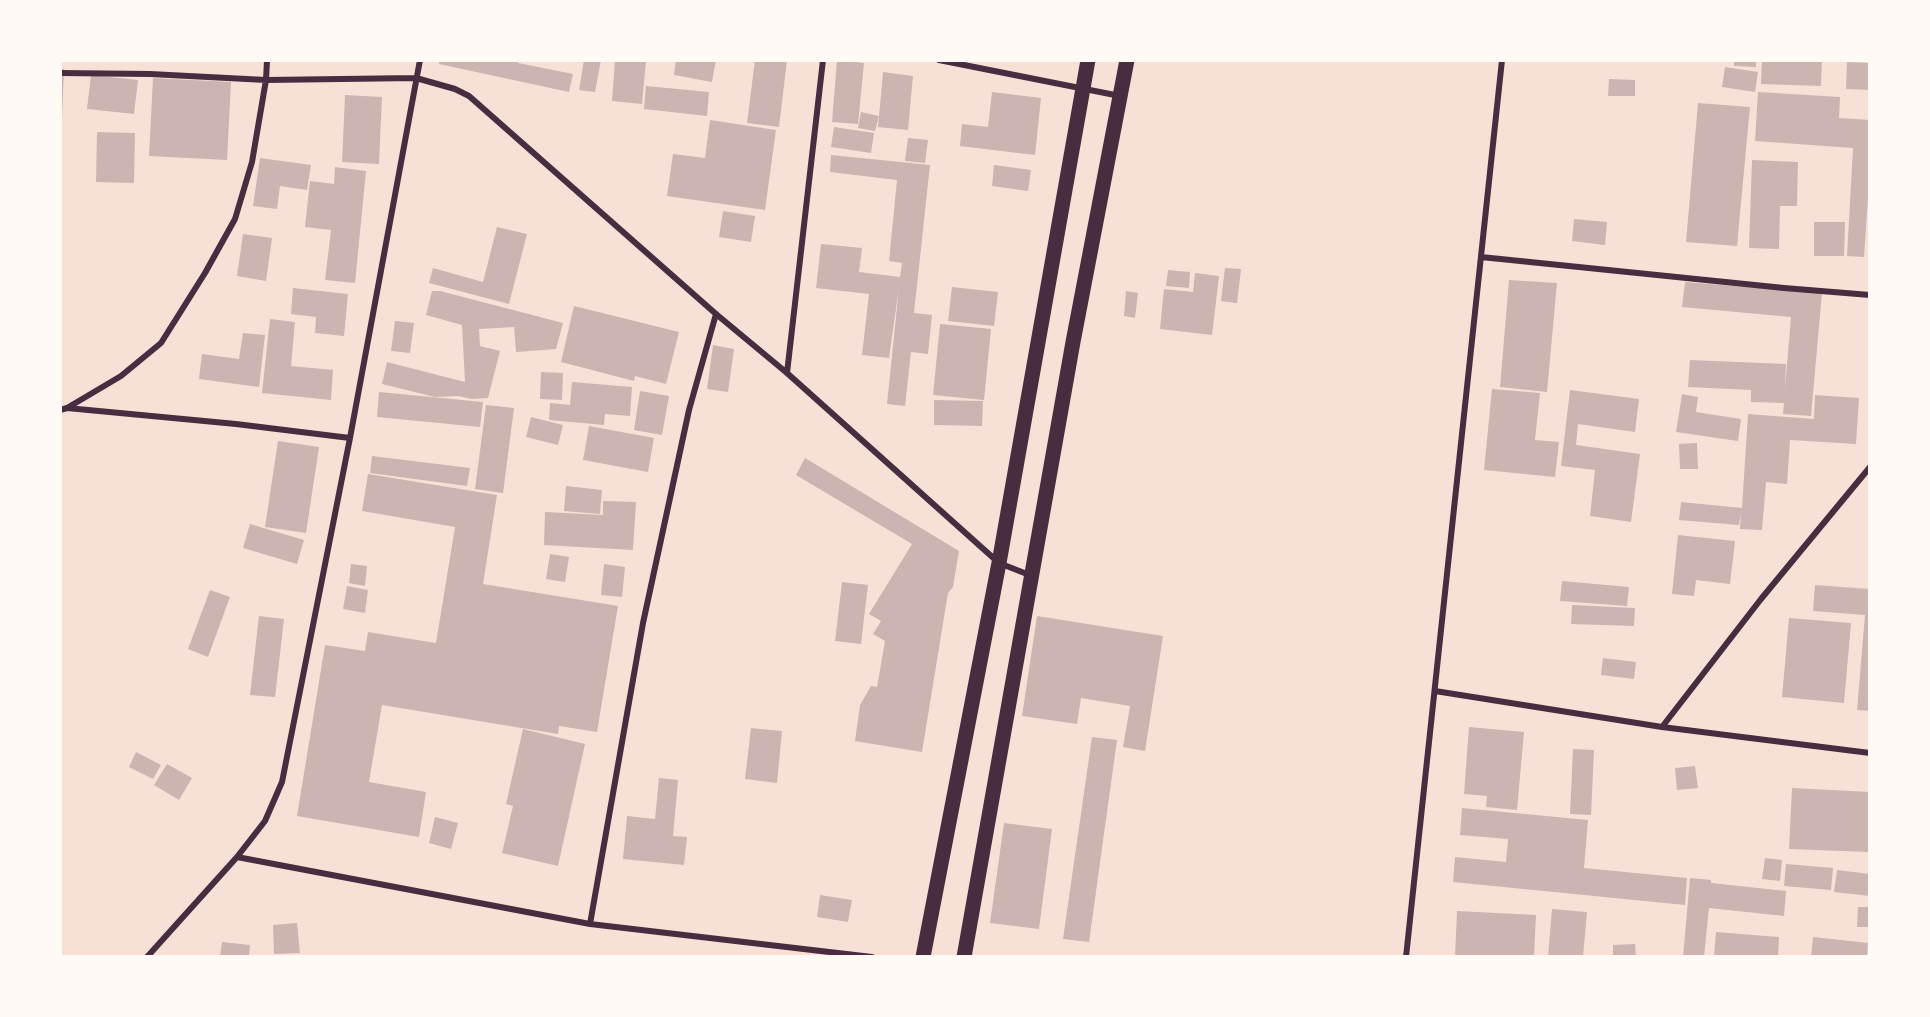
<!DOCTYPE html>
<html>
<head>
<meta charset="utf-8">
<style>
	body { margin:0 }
	#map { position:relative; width:1930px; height:1017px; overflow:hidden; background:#f7e1d7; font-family:"DM Sans",sans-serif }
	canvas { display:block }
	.frame { position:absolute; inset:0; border:62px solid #fffaf5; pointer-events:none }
</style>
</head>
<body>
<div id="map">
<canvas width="1930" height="1017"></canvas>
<div class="frame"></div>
</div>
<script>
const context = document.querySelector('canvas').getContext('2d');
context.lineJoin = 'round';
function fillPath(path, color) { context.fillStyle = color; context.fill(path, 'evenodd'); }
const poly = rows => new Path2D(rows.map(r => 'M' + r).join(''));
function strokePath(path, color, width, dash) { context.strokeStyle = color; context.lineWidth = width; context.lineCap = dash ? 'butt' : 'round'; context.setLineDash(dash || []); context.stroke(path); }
fillPath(poly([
	[440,60,518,60,518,63,573,74,569,92,439,64],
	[584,60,601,60,595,92,579,90],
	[615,60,646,60,642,104,612,101],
	[676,60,716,60,712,82,674,75],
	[755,60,787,60,779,127,747,123],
	[837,60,864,63,858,124,832,122],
	[1734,60,1756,60,1756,67,1734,66],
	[1762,60,1822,60,1821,86,1761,84],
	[1847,62,1870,63,1870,90,1846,89],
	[1725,67,1758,72,1755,92,1722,87],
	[60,69,64,69,62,118,60,118],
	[883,72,913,76,908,130,878,127],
	[91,75,138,80,134,114,87,109],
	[153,78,231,82,227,160,149,156],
	[1609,79,1635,80,1635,96,1608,96],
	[646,86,709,92,707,116,644,109],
	[992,92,1041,98,1035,155,960,146,962,124,988,127],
	[1758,92,1840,97,1839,118,1870,120,1870,168,1864,257,1847,256,1853,148,1755,141],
	[345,95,382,97,379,164,342,162],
	[1698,103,1750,107,1737,246,1686,242],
	[861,112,879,116,875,131,858,128],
	[710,120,776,130,765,210,667,196,673,154,705,158],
	[834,127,874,133,871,153,831,147],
	[97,132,135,133,134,183,96,182],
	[908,138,928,140,925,163,905,161],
	[831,155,930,165,914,313,932,315,928,354,911,352,905,406,887,404,899,288,889,358,862,355,869,294,816,288,821,244,862,248,859,272,900,277,902,263,889,261,897,180,830,172],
	[260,158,311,165,307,190,280,186,277,209,253,206],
	[1752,160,1798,162,1797,206,1780,206,1779,249,1749,248],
	[994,165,1031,170,1028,191,992,186],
	[335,167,366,171,355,283,325,280,331,230,305,227,310,181,334,184],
	[723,211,755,216,751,242,719,237],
	[1574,219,1607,222,1605,245,1572,241],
	[1814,222,1845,222,1844,256,1814,256],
	[497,227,527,234,509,304,429,283,433,268,483,282],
	[243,234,272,238,266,281,237,276],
	[1225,268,1241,269,1237,303,1221,301],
	[1168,270,1190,272,1189,288,1166,286],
	[1195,273,1219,276,1212,335,1160,329,1164,289,1193,292],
	[1509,280,1557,283,1547,392,1500,387],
	[1685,282,1822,293,1811,416,1783,414,1784,403,1751,402,1751,390,1688,387,1690,360,1786,364,1785,389,1791,317,1682,307],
	[952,287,998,292,994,326,948,321],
	[293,288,348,294,344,336,315,333,316,317,291,314],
	[432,291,440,291,563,323,556,349,516,352,514,327,479,329,480,346,500,351,488,398,472,399,458,396,435,397,382,384,387,362,465,382,462,325,426,315],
	[1126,291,1138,293,1135,318,1124,316],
	[574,306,679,332,666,384,635,376,634,381,561,362],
	[270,319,295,322,291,366,333,370,331,400,262,393],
	[395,321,414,323,410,353,391,351],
	[940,324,991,329,984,400,933,395],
	[243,333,265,335,259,387,199,379,202,354,239,359],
	[713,345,734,349,728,392,707,389],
	[541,372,563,373,562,400,540,399],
	[572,382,632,387,630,416,605,414,604,425,549,420,550,403,570,405],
	[1492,389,1540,393,1535,440,1559,442,1555,477,1484,470],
	[1570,390,1639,399,1635,432,1578,424,1576,445,1640,454,1631,522,1590,516,1595,470,1561,466],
	[640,391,669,396,662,435,634,430],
	[379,392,483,402,480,427,377,417],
	[1682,394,1698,397,1696,412,1741,419,1738,441,1676,432],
	[1815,395,1859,398,1856,444,1790,440,1787,484,1766,482,1762,530,1740,529,1741,513,1739,525,1679,520,1681,502,1742,508,1748,414,1814,419],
	[934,400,983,401,982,426,934,425],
	[486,405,514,408,503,493,475,489],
	[531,417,563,425,558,445,526,437],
	[589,426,654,438,648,472,583,460],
	[278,441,319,447,306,533,265,527],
	[1697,443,1698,469,1680,469,1679,444],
	[372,456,470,468,467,486,370,473],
	[805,458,959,551,953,587,948,593,922,752,855,741,860,705,871,686,877,687,885,641,873,634,881,621,869,614,912,544,796,475],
	[368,474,497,495,483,584,618,606,597,732,559,726,558,734,382,705,369,782,426,792,419,837,297,816,325,645,365,651,368,632,436,643,455,527,362,511],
	[566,486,602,490,600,514,564,511],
	[603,501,636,502,633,550,544,545,545,512,603,515],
	[250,524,304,540,297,564,243,548],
	[1678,535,1735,541,1730,584,1696,580,1694,596,1672,594],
	[550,554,569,557,565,582,546,579],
	[351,564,367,566,365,586,349,583],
	[604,564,625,567,622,597,601,595],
	[1562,581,1629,587,1627,606,1560,601],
	[842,582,868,585,861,644,835,641],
	[1815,585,1870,589,1870,711,1857,710,1865,615,1813,611],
	[347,586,368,590,365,613,343,609],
	[210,590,230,597,208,657,188,649],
	[1572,605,1635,608,1634,626,1571,624],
	[259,616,284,619,275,697,250,695],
	[1037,616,1163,636,1145,751,1123,747,1130,706,1081,698,1077,724,1022,716],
	[1789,618,1851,623,1844,703,1782,697],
	[1603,658,1636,662,1634,679,1601,675],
	[1469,727,1524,732,1517,810,1486,807,1487,796,1464,794],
	[751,728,782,731,777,783,745,779],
	[523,729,585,744,558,866,502,853,513,806,506,804],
	[1092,737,1117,740,1089,942,1063,939],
	[1573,749,1594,750,1591,815,1570,814],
	[136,752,161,765,153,779,129,767],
	[167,764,192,778,179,800,154,785],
	[1695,766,1698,788,1677,790,1675,768],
	[659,778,678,780,673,836,687,837,684,865,623,859,627,816,655,819],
	[1792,788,1870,792,1870,852,1789,849],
	[1462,808,1588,820,1584,868,1687,878,1685,905,1453,882,1455,857,1506,862,1508,839,1460,835],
	[435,817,458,823,451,849,429,843],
	[1004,823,1052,829,1039,929,990,923],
	[1765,858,1782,860,1780,881,1762,879],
	[1786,864,1833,868,1831,890,1784,886],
	[1837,870,1870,874,1870,896,1834,892],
	[1690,878,1711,880,1711,883,1786,891,1784,916,1709,908,1704,957,1683,957],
	[820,895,852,900,848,922,817,917],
	[1858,907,1870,907,1870,927,1857,927],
	[1552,909,1587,912,1583,957,1548,957],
	[1457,911,1536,915,1534,957,1455,957],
	[297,923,300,953,274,954,273,925],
	[1716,932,1779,937,1778,957,1714,957],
	[1813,937,1868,943,1867,957,1811,957],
	[222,942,250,945,249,957,220,957],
	[1635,944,1636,957,1613,957,1613,945]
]), '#ccb4b1');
strokePath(poly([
	[939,60,1120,96],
	[60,73,150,74,266,80,416,78,455,89,469,96,716,314,787,373,999,563,1032,576],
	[1481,257,1784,288,1870,295],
	[787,373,823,60],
	[67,408,121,376,161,343,205,273,235,219,252,162,266,80,267,60],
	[60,410,67,408,236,424,350,438],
	[1435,691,1662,727,1870,753],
	[1662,727,1761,599,1870,467],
	[237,857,590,924,872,957],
	[590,924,643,623,689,410,716,314],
	[147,957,237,857,265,821,282,782,350,438,420,60],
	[1406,957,1502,60]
]), '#4a2c40', 6);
strokePath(poly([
	[923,957,999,563,1088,60],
	[964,957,1073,342,1127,60]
]), '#4a2c40', 15);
</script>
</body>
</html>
